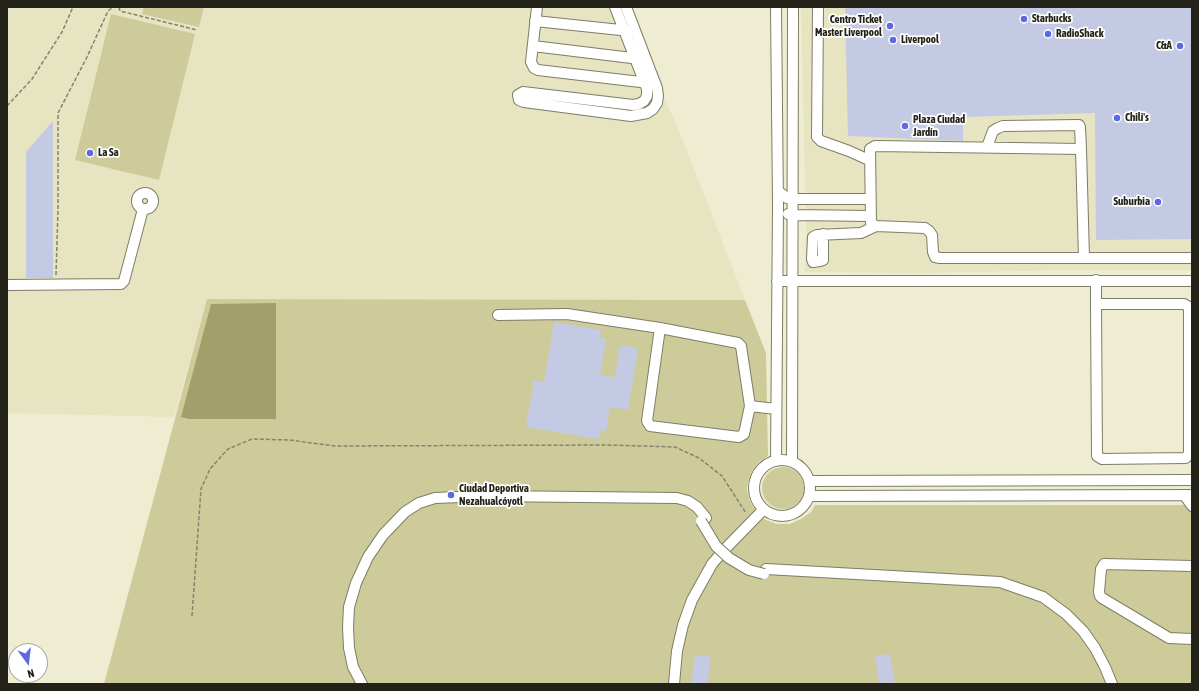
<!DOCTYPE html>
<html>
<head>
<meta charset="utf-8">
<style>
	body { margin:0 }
	#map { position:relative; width:1199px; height:691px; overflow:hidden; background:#eeedd2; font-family:"Asap Condensed",sans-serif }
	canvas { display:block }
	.frame { position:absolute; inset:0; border:8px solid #222218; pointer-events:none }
	.north { position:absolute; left:8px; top:643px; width:40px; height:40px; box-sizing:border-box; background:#fff; border:1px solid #a7a7a3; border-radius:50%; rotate:165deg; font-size:11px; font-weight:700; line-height:16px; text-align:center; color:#222218 }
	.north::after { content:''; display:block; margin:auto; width:14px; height:18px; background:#5d69e1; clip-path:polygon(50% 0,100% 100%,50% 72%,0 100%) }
</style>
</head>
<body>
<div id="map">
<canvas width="1199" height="691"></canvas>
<div class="frame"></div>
<div class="north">N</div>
</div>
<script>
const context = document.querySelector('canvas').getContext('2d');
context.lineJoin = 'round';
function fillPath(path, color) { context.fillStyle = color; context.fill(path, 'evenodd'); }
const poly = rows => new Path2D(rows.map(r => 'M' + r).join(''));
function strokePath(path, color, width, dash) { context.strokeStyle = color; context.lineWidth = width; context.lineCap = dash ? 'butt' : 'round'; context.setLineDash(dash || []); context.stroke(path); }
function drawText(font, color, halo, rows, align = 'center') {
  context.font = font + ' "Asap Condensed",sans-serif'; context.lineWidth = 3.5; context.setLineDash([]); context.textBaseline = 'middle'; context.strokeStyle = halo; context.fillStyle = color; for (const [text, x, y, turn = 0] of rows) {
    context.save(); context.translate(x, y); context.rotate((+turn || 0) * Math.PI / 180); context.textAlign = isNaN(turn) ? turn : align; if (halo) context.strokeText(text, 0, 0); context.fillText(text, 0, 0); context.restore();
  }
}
fillPath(poly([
	[7,7,629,7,662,93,678,128,745,300,207,299,174,417,7,413],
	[801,7,1192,7,1192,270,1071,270,922,273,805,272,806,225]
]), '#e6e4c1');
fillPath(poly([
	[144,7,204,7,199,27,142,14],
	[111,14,195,34,159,180,75,160],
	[207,299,745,300,766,353,768,456,759,462,752,471,748,481,747,490,749,499,753,507,758,515,766,520,777,524,790,524,801,519,811,512,815,505,1192,505,1192,684,104,684],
	'762 488a21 21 0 1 1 42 0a21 21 0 1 1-42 0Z'
]), '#cecb9b');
fillPath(poly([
	[276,303,276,419,189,419,181,417,211,304]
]), '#a39f6b');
fillPath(poly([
	[845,7,1192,7,1192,239,1096,240,1095,113,963,117,963,141,848,136],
	[53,121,53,278,26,278,26,152],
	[554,322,601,330,600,338,606,339,600,375,615,377,620,345,638,348,628,410,610,407,606,431,601,430,599,439,526,427,534,380,544,382],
	[890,654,895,684,879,684,875,656],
	[695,655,711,657,707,684,691,684]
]), '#c4cae3');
const minor = poly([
	[537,7,531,62,534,68,538,70,649,83],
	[615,7,647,89,647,96,644,101,639,104,633,105,523,92,518,95,519,100,524,102,631,116,647,113,653,109,657,103,658,96,657,88,626,7],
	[818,7,817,137,821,141,849,151,869,160],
	[535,21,630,31],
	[533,46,640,59],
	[987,147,993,131,998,128,1003,126,1079,125,1080,127,1081,149],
	[778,191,787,198,793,199,870,199],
	'137 201a8 8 0 1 1 16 0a8 8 0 1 1-16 0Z',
	[788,214,793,215,870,216],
	[823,234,823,260,820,261,813,262,812,259,813,237,817,235,861,233,876,226],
	[1084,258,1081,149,875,146,870,149,871,223,876,226,925,228,929,231,932,235,933,252,935,257,940,258,1192,258],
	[1096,280,1096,304],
	[777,281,1192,281],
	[7,285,121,284,124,281,143,209],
	[1096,304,1184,304,1189,307,1189,453,1186,458,1102,459,1097,456,1096,304],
	[498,315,567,314,660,328,647,421,650,426,739,437,744,434,750,406,776,409],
	[660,328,738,343,741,346,750,406],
	'754 488a28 28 0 1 1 56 0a28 28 0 1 1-56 0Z',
	[776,461,778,205,776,7],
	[792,462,793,7],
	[810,481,1192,480],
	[809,496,1192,495],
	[1185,496,1192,506],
	[1192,566,1104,564,1101,569,1099,592,1100,596,1102,598,1169,638,1192,639],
	[766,569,1000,582,1043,597,1066,614,1083,631,1095,648,1105,667,1112,684],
	[362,684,353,667,349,648,348,627,349,607,356,583,368,557,383,535,405,512,419,503,435,498,485,496,677,498,688,501,697,507,706,518],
	[674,684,677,651,683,625,692,600,712,564,724,550,764,509]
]);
strokePath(minor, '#7e7d65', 12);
strokePath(poly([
	[119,7,120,11,197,30],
	[7,106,32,79,62,32,73,7],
	[56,275,58,209,58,113,87,57,108,11,113,7],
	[192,616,201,489,210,469,228,449,252,439,289,440,336,446,607,445,675,447,699,458,722,476,746,513]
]), '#838371', 1.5, [4, 2]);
strokePath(minor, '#fff', 10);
const minorBridge = poly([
	[701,521,716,546,729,558,749,570,764,574]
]);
strokePath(minorBridge, '#7e7d65', 12, []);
strokePath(minorBridge, '#fff', 10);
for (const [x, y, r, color] of [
	[1024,19,4,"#5d69e1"],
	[890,26,4,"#5d69e1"],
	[1048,34,4,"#5d69e1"],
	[893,40,4,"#5d69e1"],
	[1180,46,4,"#5d69e1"],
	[1117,118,4,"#5d69e1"],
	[905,126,4,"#5d69e1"],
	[90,153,4,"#5d69e1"],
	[1158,202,4,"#5d69e1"],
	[451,495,4,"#5d69e1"]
]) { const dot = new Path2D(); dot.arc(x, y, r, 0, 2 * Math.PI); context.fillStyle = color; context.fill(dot); strokePath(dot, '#fff', 1.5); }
drawText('bold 11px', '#222218', '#fff', [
	["Starbucks",1032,19],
	["Centro Ticket",882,20,"right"],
	["Master Liverpool",882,33,"right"],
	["RadioShack",1056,34],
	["Liverpool",901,40],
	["C&A",1172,46,"right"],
	["Chili's",1125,118],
	["Plaza Ciudad",913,120],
	["Jardín",913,133],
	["La Sa",98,153],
	["Suburbia",1150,202,"right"],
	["Ciudad Deportiva",459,489],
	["Nezahualcóyotl",459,502]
], 'left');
</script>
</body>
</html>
